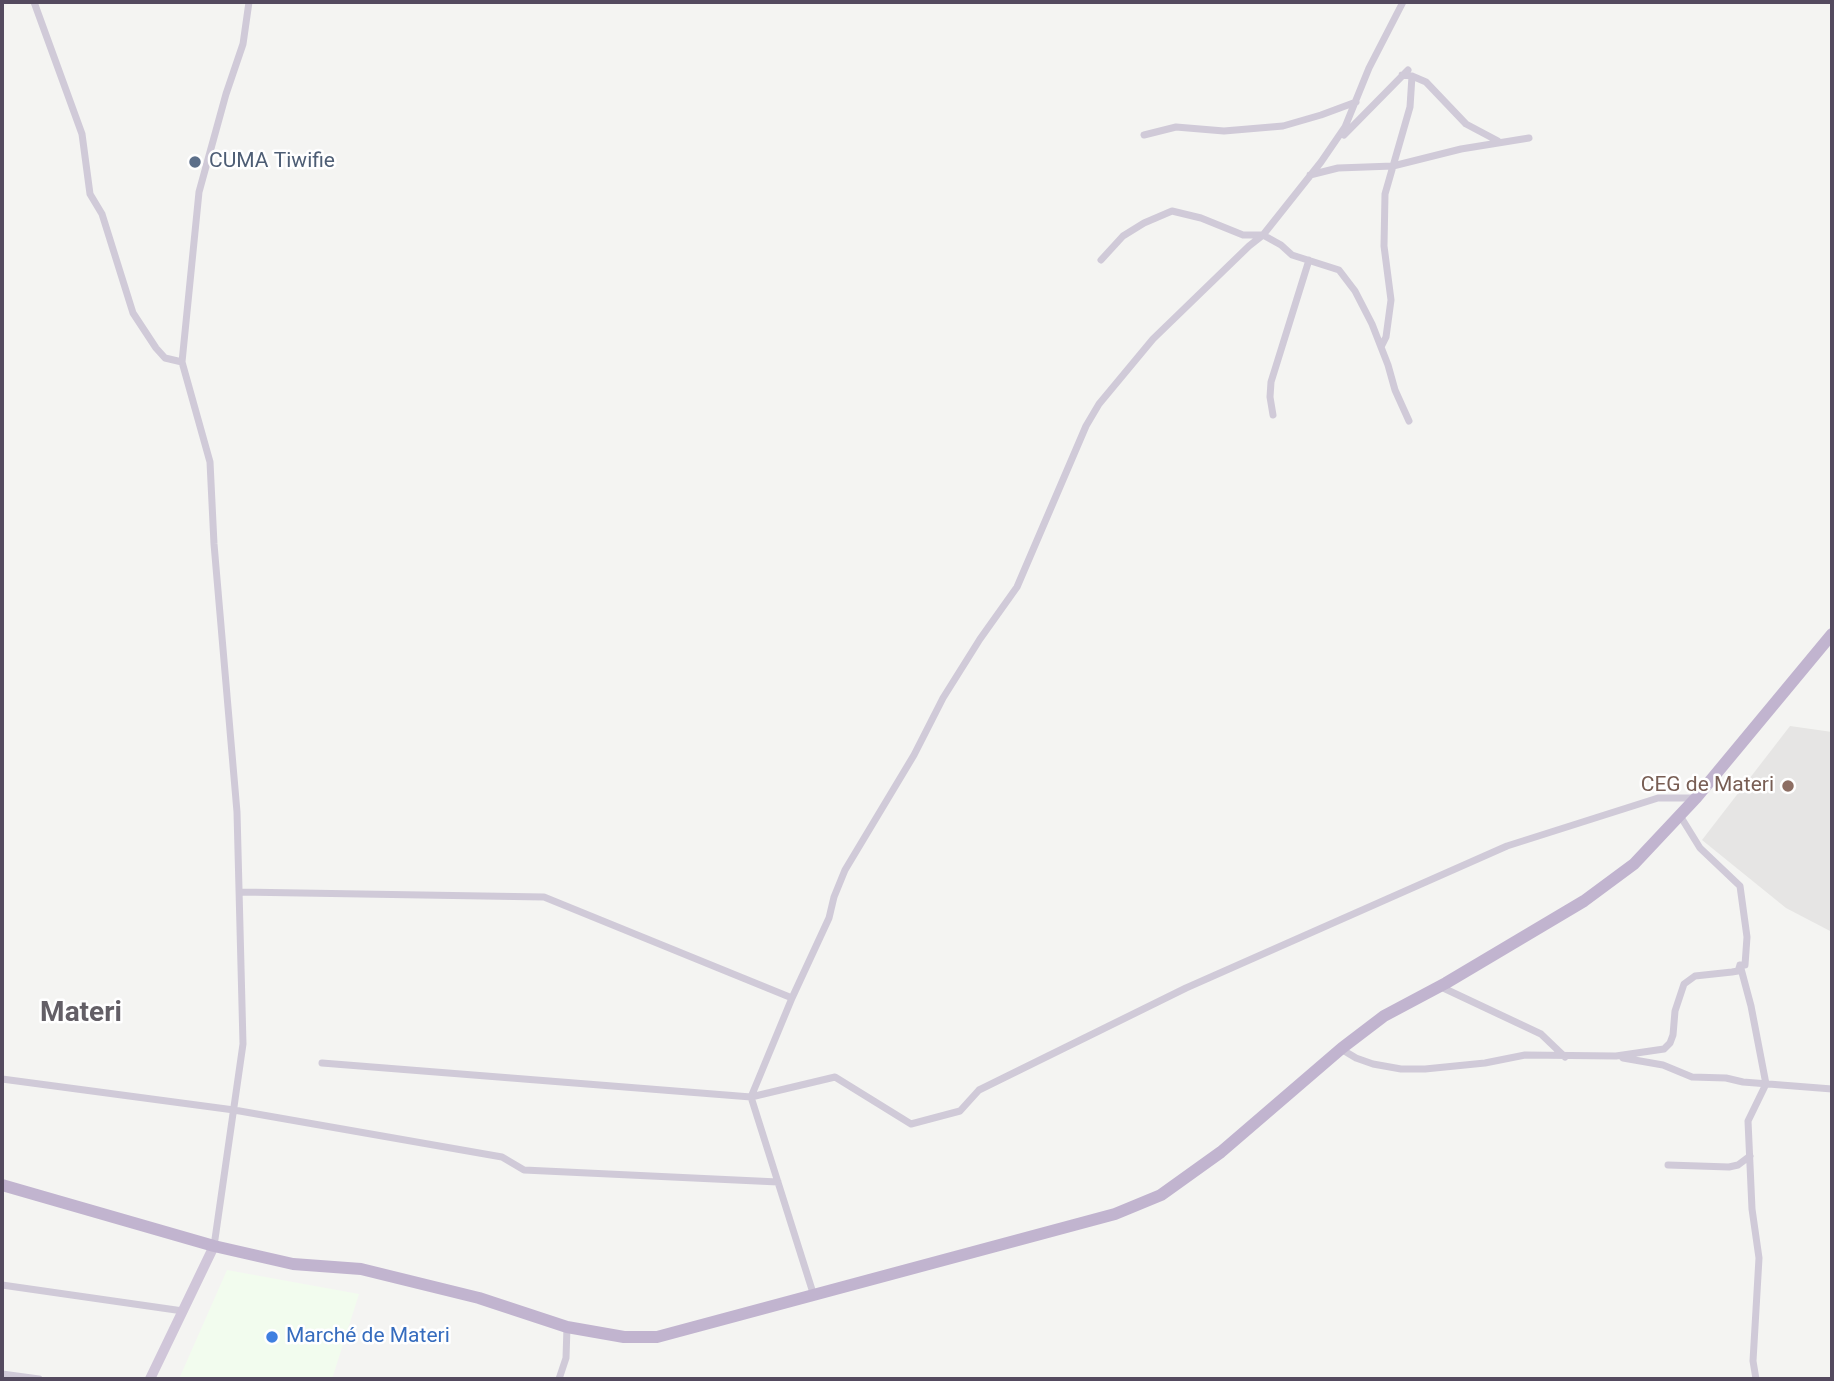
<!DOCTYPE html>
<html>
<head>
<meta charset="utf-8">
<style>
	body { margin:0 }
	#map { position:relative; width:1834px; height:1381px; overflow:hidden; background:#f4f4f2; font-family:Roboto,sans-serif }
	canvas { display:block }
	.frame { position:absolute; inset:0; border:4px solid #544a5f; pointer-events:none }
</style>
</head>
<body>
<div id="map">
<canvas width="1834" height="1381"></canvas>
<div class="frame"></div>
</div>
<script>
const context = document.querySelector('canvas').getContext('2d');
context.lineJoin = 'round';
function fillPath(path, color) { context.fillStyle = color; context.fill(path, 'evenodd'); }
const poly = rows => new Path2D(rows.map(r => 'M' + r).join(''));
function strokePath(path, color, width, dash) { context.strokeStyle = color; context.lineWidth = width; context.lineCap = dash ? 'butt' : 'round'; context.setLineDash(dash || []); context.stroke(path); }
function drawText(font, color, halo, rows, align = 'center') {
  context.font = font + ' Roboto,sans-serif'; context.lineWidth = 5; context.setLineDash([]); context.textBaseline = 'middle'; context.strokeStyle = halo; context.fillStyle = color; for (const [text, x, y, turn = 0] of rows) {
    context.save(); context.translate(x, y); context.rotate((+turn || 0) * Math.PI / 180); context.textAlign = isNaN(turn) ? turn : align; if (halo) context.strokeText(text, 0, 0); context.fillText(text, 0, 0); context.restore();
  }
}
fillPath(poly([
	[227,1270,359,1294,332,1379,179,1379]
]), '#f2fcee');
fillPath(poly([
	[1790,726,1832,732,1832,932,1786,908,1702,840]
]), '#e6e5e4');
strokePath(poly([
	[34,2,82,134,90,194,102,214,133,313,156,348,165,358,182,362],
	[1402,75,1412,76,1426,82,1466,124,1498,141],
	[1144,135,1176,127,1224,131,1283,126,1321,115,1356,102],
	[1344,135,1408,70],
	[1310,175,1338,168,1393,166,1461,149,1529,138],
	[1101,260,1123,236,1144,223,1172,211,1201,218,1243,235,1263,235,1281,245,1292,255,1339,270,1355,291,1372,324,1388,365,1395,390,1409,421],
	[1381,347,1386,337,1391,300,1384,246,1385,194,1410,107,1412,76],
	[1273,415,1270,397,1271,382,1309,260],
	[240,892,544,897,792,998],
	[1740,965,1751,1006,1766,1084,1748,1121,1752,1209,1759,1258,1753,1361,1756,1379],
	[1439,986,1541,1034,1565,1057],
	[1341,1049,1356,1058,1373,1064,1401,1069,1425,1069,1485,1063,1525,1055,1616,1056,1664,1049,1670,1043,1673,1035,1675,1011,1684,984,1695,976,1732,972,1738,971,1740,965,1745,965,1747,937,1740,886,1700,848,1679,814],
	[1623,1058,1663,1065,1692,1077,1726,1078,1743,1082,1832,1089],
	[322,1063,751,1097,835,1077,911,1124,960,1111,979,1090,1186,988,1507,846,1658,798,1695,798],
	[2,1079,234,1110,502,1157,524,1170,778,1182],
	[1668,1165,1729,1167,1738,1165,1750,1156],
	[214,1246,243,1044,237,812,214,544,210,462,182,362,199,192,226,94,243,44,249,2],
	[2,1285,183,1311],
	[814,1296,751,1097,792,998,829,918,834,897,845,870,914,755,943,698,980,639,1017,587,1086,426,1099,404,1153,339,1249,246,1263,235,1321,162,1345,127,1369,68,1403,2],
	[2,1374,39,1379],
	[559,1379,566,1358,567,1327]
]), '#d0cad8', 7);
strokePath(poly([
	[150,1379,214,1246]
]), '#d0c6d9', 10);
strokePath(poly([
	[2,1185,214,1246,293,1264,361,1269,479,1298,567,1327,624,1337,657,1337,1115,1214,1161,1195,1221,1152,1342,1048,1384,1016,1446,983,1584,901,1634,864,1696,798,1832,634]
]), '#c1b4cf', 12);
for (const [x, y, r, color] of [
	[195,162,7,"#5c6f8a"],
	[1788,786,7,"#8d6e63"],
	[272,1337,7,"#3f7fe0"]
]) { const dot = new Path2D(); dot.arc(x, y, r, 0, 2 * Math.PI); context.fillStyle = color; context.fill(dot); strokePath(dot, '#fff', 2.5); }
drawText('21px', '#4e5e75', '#fff', [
	["CUMA Tiwifie",209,162]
], 'left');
drawText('21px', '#785e54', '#fff', [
	["CEG de Materi",1774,786]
], 'right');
drawText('21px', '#366cbe', '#fff', [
	["Marché de Materi",286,1337]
], 'left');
drawText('bold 28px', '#635f66', '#fff', [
	["Materi",81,1014]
]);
</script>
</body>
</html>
